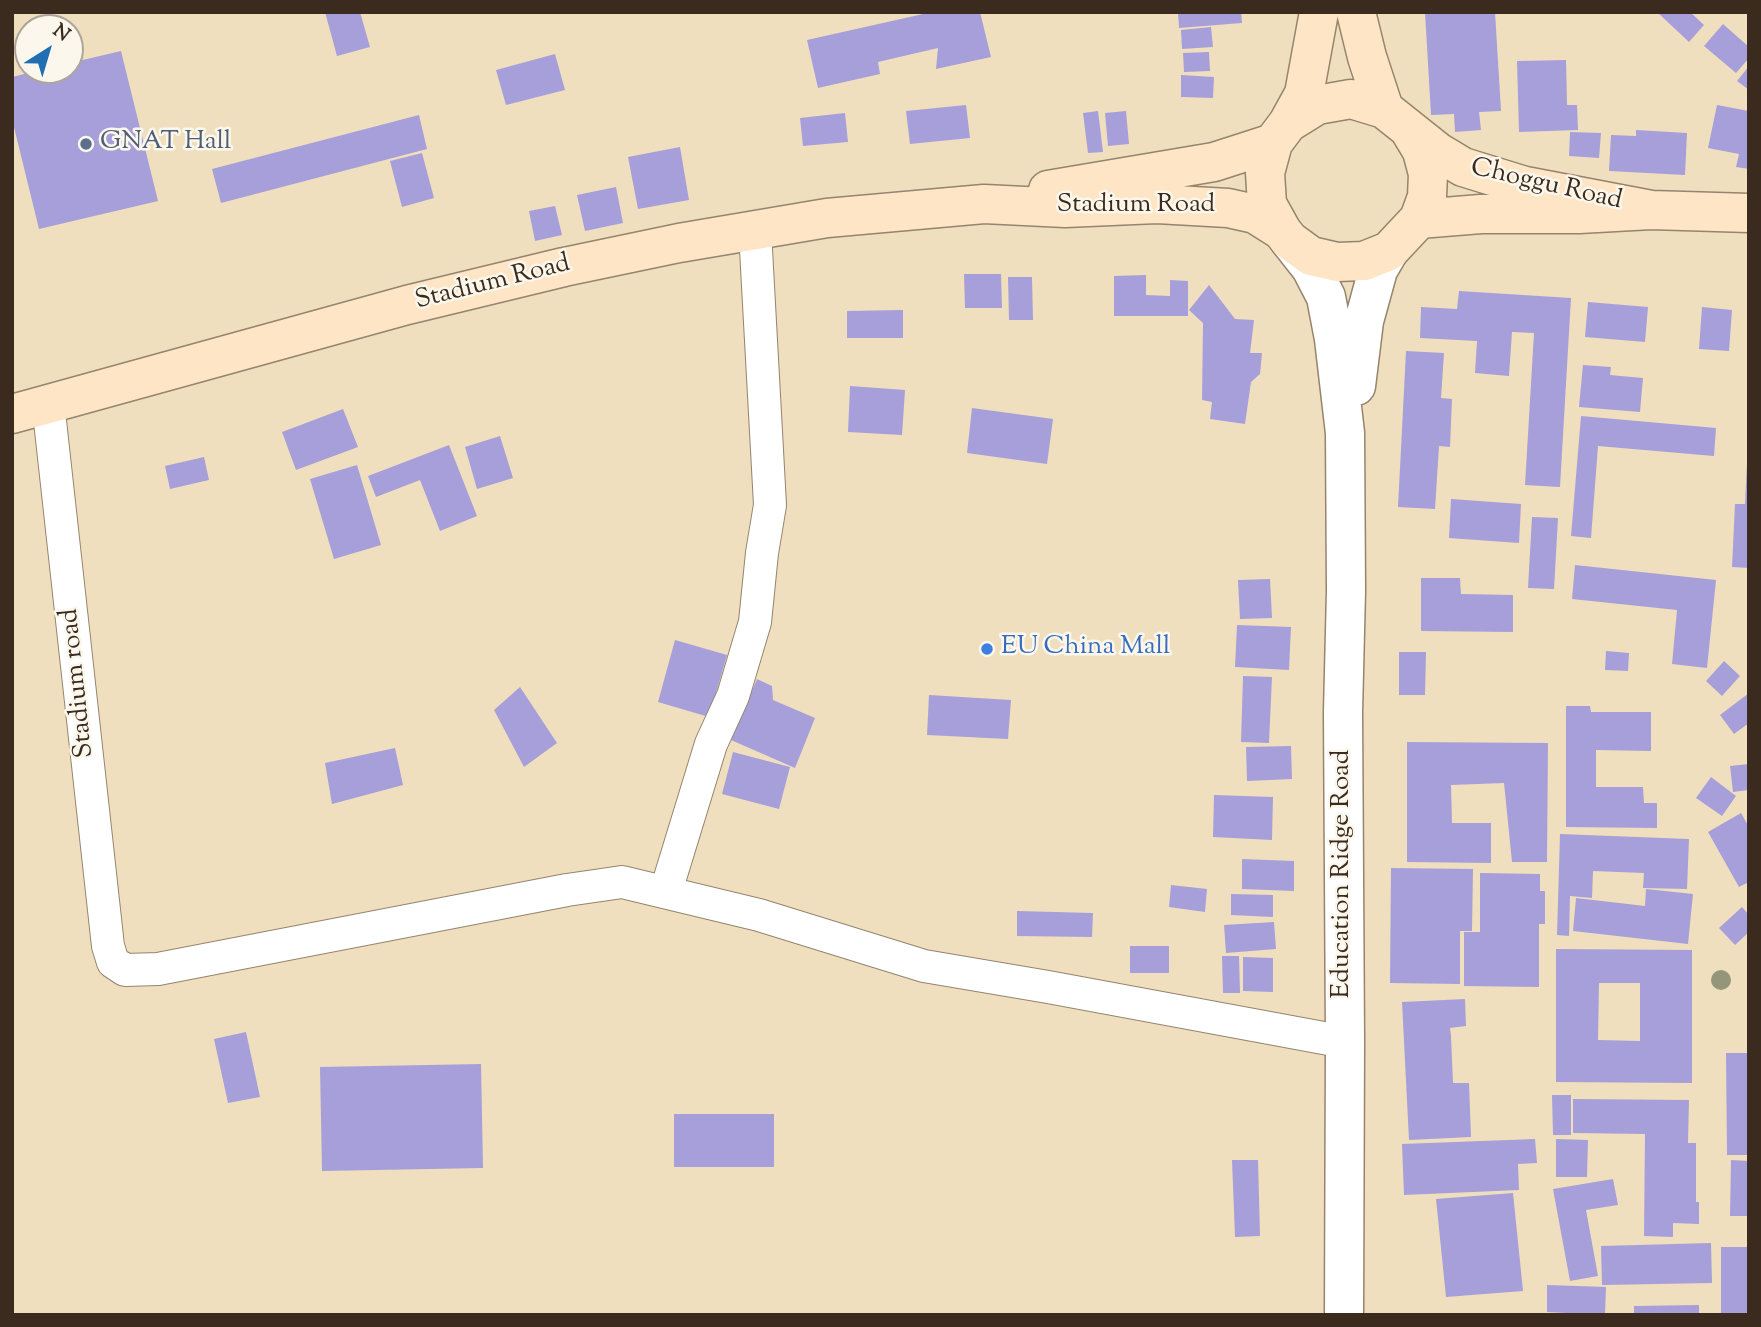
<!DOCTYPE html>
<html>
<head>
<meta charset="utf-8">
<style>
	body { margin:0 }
	#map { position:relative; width:1761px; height:1327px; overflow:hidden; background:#efdfbe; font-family:"Sorts Mill Goudy",serif }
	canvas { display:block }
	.frame { position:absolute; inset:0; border:14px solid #3b2a1e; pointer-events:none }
	.north { position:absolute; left:14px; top:14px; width:70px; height:70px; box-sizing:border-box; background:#fbf7ec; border:2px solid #aea59a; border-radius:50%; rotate:37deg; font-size:19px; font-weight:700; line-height:28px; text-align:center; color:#3b2a1e }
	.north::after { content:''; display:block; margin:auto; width:24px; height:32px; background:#1f6fb2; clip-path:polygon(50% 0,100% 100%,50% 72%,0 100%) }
</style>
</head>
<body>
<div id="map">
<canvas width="1761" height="1327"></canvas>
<div class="frame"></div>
<div class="north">N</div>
</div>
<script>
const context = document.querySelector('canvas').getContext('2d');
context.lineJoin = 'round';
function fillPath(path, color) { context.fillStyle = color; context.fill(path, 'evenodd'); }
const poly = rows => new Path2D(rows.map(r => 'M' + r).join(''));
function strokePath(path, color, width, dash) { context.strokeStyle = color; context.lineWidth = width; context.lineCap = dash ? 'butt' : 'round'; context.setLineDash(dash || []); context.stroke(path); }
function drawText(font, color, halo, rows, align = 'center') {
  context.font = font + ' "Sorts Mill Goudy",serif'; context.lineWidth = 5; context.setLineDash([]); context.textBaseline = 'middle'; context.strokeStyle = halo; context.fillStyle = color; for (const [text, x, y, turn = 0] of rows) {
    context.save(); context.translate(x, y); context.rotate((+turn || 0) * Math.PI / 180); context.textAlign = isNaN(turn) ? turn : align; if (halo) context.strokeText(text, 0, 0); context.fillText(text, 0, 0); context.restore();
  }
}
fillPath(poly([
	[325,12,360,12,370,47,337,56],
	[932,12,980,12,991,57,936,69,938,48,878,62,880,74,818,88,807,40],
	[1178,12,1241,12,1242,23,1179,28],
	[1425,12,1495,12,1501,111,1479,112,1481,130,1455,132,1454,114,1431,115],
	[1657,12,1690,12,1704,25,1689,42],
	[1723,24,1749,47,1749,58,1736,73,1704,46],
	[1211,27,1213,47,1182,49,1181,30],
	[121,51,158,201,39,229,12,119,12,77,41,70,70,70,70,63],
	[1209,52,1210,71,1184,72,1183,53],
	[555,54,565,90,506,105,496,70],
	[1566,60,1567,105,1577,105,1578,130,1519,132,1517,61],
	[1749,66,1749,90,1737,81],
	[1181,75,1214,77,1213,98,1181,97],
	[966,105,970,138,910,144,906,111],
	[1717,105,1749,111,1749,169,1736,167,1739,154,1708,148],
	[1098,111,1103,152,1088,153,1083,113],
	[1126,111,1129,144,1108,146,1105,113],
	[845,113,848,142,803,146,800,118],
	[419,115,427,149,221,203,212,169],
	[1636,130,1687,133,1685,175,1609,171,1611,135,1636,136],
	[1570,132,1601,133,1599,158,1569,156],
	[680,147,689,200,638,209,628,157],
	[422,153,434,198,402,207,390,161],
	[616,187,623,223,585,231,577,195],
	[555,206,562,235,535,241,529,211],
	[964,274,1001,274,1002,308,965,308],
	[1146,275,1146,295,1170,296,1170,280,1188,281,1188,316,1114,316,1114,276],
	[1008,277,1032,277,1033,320,1009,320],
	[1209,285,1235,319,1254,320,1250,353,1262,353,1260,374,1251,382,1245,424,1210,419,1212,402,1202,400,1203,323,1189,310],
	[1459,291,1571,298,1560,487,1525,485,1534,333,1512,332,1509,376,1475,373,1477,341,1420,338,1421,307,1457,309],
	[1588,302,1648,307,1645,342,1585,337],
	[1702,307,1732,310,1729,351,1699,349],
	[903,310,903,338,847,338,847,311],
	[1406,351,1444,353,1441,398,1452,399,1450,447,1439,446,1435,509,1398,507],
	[1583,365,1611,367,1610,375,1643,378,1640,412,1579,407],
	[850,386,905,390,902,435,848,432],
	[972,408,1053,419,1047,464,967,453],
	[343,409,358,447,296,470,282,432],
	[1581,416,1716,428,1714,456,1598,446,1591,538,1571,536],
	[500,436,513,478,477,489,465,447],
	[449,445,477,516,440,531,420,480,376,497,368,476],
	[204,457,209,480,170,489,165,466],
	[1747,463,1749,463,1749,568,1732,567,1735,504,1745,504],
	[357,465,381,545,334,559,310,479],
	[1451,499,1521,504,1519,543,1449,538],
	[1532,517,1558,518,1554,589,1528,588],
	[1575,565,1716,580,1707,668,1672,664,1677,610,1572,599],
	[1421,578,1460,578,1461,594,1513,595,1513,632,1421,631],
	[1270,579,1272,618,1240,619,1238,580],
	[1237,625,1291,627,1289,670,1235,667],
	[675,640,727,655,709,717,658,702],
	[1606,651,1629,653,1628,671,1605,670],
	[1399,652,1426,652,1425,695,1399,695],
	[1724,661,1740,676,1722,696,1706,681],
	[1243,676,1272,677,1269,743,1241,742],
	[757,679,772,686,773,700,815,718,795,768,731,740],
	[520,687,557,743,524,767,494,710],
	[1749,693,1749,723,1734,734,1720,715],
	[929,695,1011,700,1008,739,927,735],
	[1566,706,1590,706,1591,712,1651,712,1651,751,1596,750,1596,787,1643,787,1644,803,1657,803,1657,828,1566,827],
	[1407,742,1548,743,1547,862,1512,862,1504,783,1451,785,1452,823,1491,823,1491,863,1407,862],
	[1291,746,1292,779,1247,781,1246,747],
	[395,748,403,785,332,804,325,763],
	[733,752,790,767,779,809,722,794],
	[1749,764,1749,790,1733,792,1730,766],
	[1711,777,1736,796,1722,816,1696,798],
	[1214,795,1273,797,1272,840,1213,837],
	[1741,813,1749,827,1749,882,1739,887,1708,832],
	[1560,834,1689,839,1687,889,1643,888,1644,873,1593,871,1592,898,1570,896,1569,936,1557,935],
	[1242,859,1294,861,1294,891,1242,889],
	[1391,868,1473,869,1472,931,1460,931,1460,984,1390,983],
	[1480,873,1540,874,1540,891,1545,891,1545,924,1539,924,1539,987,1464,986,1464,932,1480,932],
	[1171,885,1207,889,1205,912,1169,907],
	[1646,889,1693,894,1688,944,1573,931,1576,898,1645,906],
	[1231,894,1273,895,1273,917,1231,915],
	[1742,907,1749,915,1749,932,1735,945,1719,928],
	[1017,911,1093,913,1092,937,1017,936],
	[1274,922,1276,949,1226,953,1224,925],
	[1130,946,1169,946,1169,973,1130,973],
	[1556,949,1692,950,1692,1083,1556,1082],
	[1599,983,1640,983,1640,1041,1598,1040],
	[1222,956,1239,956,1240,993,1223,993],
	[1243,957,1273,958,1273,992,1243,991],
	[1465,999,1466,1026,1450,1028,1451,1036,1453,1083,1469,1083,1471,1137,1409,1140,1402,1002],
	[246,1032,260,1097,228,1103,214,1039],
	[1726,1053,1749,1053,1749,1155,1727,1155],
	[481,1064,483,1168,322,1171,320,1067],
	[1552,1095,1571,1095,1571,1135,1553,1135],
	[1573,1099,1689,1100,1688,1143,1696,1143,1696,1202,1699,1202,1699,1224,1673,1223,1673,1237,1644,1236,1645,1134,1573,1133],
	[674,1114,774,1114,774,1167,674,1167],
	[1535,1139,1537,1163,1518,1164,1519,1190,1404,1195,1402,1144],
	[1556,1139,1588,1140,1587,1177,1556,1177],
	[1232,1160,1258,1160,1260,1236,1235,1237],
	[1731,1160,1749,1161,1749,1216,1730,1216],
	[1613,1179,1618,1205,1586,1210,1598,1276,1570,1281,1553,1189],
	[1513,1193,1523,1291,1446,1297,1436,1199],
	[1711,1243,1712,1283,1602,1285,1601,1246],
	[1721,1247,1749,1247,1749,1315,1721,1315],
	[1547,1285,1606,1287,1605,1315,1547,1312],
	[1699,1305,1699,1315,1634,1315,1634,1306]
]), '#a79fd9');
const minor = poly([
	[48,403,108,946,113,962,125,970,158,969,567,890,622,882,759,915,924,966,1048,987,1345,1042],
	[666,891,711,744,733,696,755,622,762,553,770,505,755,231]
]);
const tertiary = poly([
	[1289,240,1311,268,1326,297,1334,339,1345,433,1346,591,1343,712,1345,1042,1344,1315],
	[1356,386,1364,321,1378,270,1389,251]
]);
const secondary = poly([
	[1356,12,1367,57,1384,109],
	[1288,123,1304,94,1319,12],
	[1410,131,1422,151,1428,174,1427,197,1419,219,1389,251,1364,261,1337,262,1311,256,1289,240,1282,231,1267,204,1265,173,1273,143,1288,123,1317,105,1351,99,1384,109,1438,152,1463,167,1525,186,1651,210],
	[1048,190,1214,162,1273,143],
	[1419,219,1481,214,1579,214,1651,210,1749,213],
	[12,414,407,305,564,267,679,243,827,218,984,204,1065,208,1157,204,1228,208,1255,214,1282,231]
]);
strokePath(minor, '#95846e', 34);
strokePath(tertiary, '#95846e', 41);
strokePath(secondary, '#95846e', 41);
strokePath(minor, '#fff', 32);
strokePath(tertiary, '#fff', 38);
strokePath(secondary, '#fde5c5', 38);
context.fillStyle = '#959679';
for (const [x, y] of [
	[1721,980]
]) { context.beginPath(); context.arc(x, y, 10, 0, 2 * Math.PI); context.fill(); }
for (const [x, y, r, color] of [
	[86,144,7,"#5c6f8a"],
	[987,649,7,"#3f7fe0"]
]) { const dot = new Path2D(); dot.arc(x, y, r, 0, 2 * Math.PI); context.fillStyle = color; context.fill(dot); strokePath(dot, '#fbf7ec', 2.5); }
drawText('26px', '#4e5e75', '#fbf7ec', [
	["GNAT Hall",100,144]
], 'left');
drawText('26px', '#3b2a1e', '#fbf7ec', [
	["Choggu Road",1546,186,13],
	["Stadium Road",1136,207],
	["Stadium Road",493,284,-14],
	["Stadium road",79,683,-96],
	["Education Ridge Road",1344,874,-90]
]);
drawText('26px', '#366cbe', '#fbf7ec', [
	["EU China Mall",1001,649]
], 'left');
</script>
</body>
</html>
